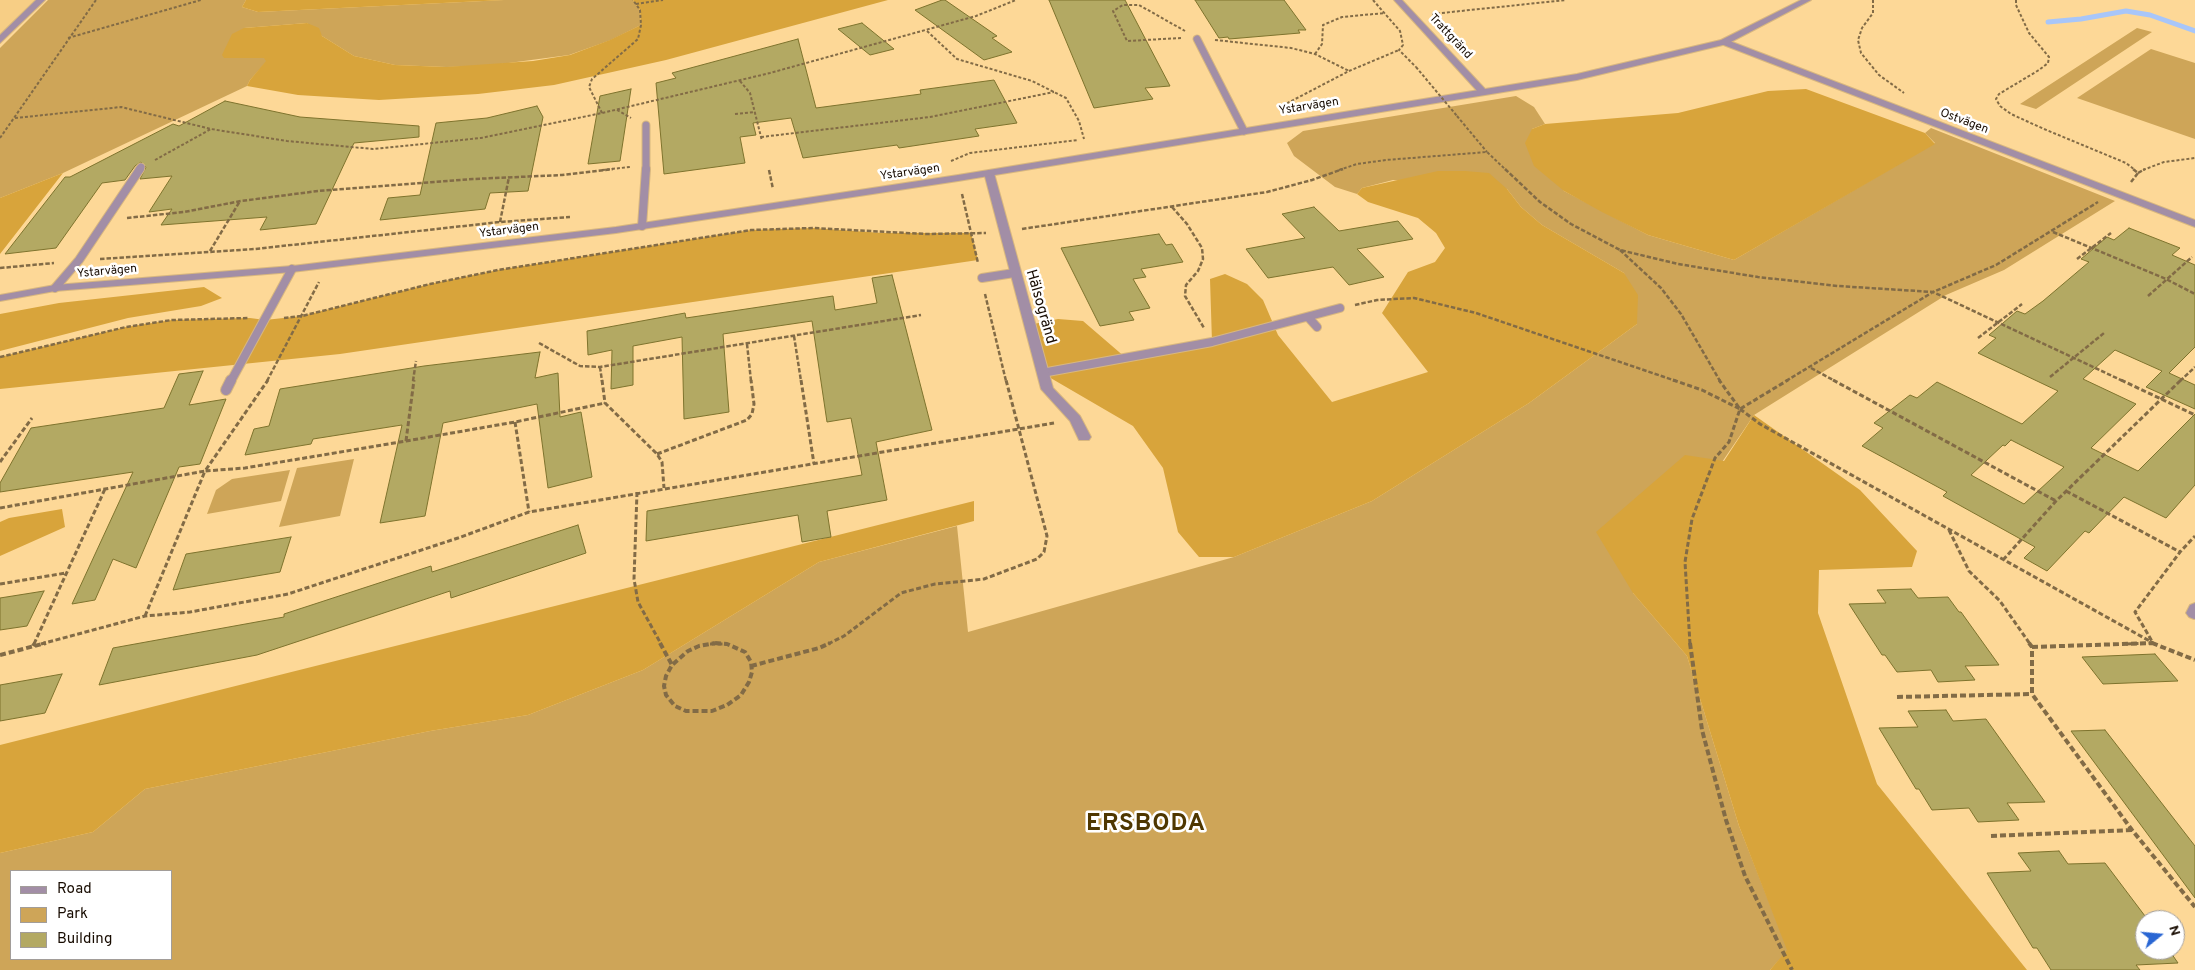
<!DOCTYPE html>
<html>
<head>
<meta charset="utf-8">
<style>
	body { margin:0 }
	#map { position:relative; width:2195px; height:970px; overflow:hidden; background:#fdd897; font-family:Overpass,sans-serif }
	canvas { display:block }
	.legend { position:absolute; left:10px; top:870px; width:162px; height:90px; box-sizing:border-box; background:#fff; border:1px solid #a29d99; margin:0; padding:6px 9px; list-style:none; font-size:15px; color:#170b00 }
	.legend li { display:flex; align-items:center; gap:10px; height:25px }
	.legend b { width:25px; border:1px solid #a29d99 }
	.north { position:absolute; left:2135px; top:910px; width:50px; height:50px; box-sizing:border-box; background:#fff; border:1px solid #a29d99; border-radius:50%; rotate:73deg; font-size:14px; font-weight:700; line-height:20px; text-align:center; color:#170b00 }
	.north::after { content:''; display:block; margin:auto; width:18px; height:22px; background:#2966d3; clip-path:polygon(50% 0,100% 100%,50% 72%,0 100%) }
</style>
</head>
<body>
<div id="map">
<canvas width="2195" height="970"></canvas>
<ul class="legend">
<li><b style="height:6px;background:#a28ea6"></b>Road</li>
<li><b style="height:14px;background:#cea558"></b>Park</li>
<li><b style="height:14px;background:#b3a963"></b>Building</li>
</ul>
<div class="north">N</div>
</div>
<script>
const context = document.querySelector('canvas').getContext('2d');
context.lineJoin = 'round';
function fillPath(path, color) { context.fillStyle = color; context.fill(path, 'evenodd'); }
const poly = rows => new Path2D(rows.map(r => 'M' + r).join(''));
function strokePath(path, color, width, dash) { context.strokeStyle = color; context.lineWidth = width; context.lineCap = dash ? 'butt' : 'round'; context.setLineDash(dash || []); context.stroke(path); }
function drawText(font, color, halo, rows, align = 'center') {
  context.font = font + ' Overpass,sans-serif'; context.lineWidth = 5; context.setLineDash([]); context.textBaseline = 'middle'; context.strokeStyle = halo; context.fillStyle = color; for (const [text, x, y, turn = 0] of rows) {
    context.save(); context.translate(x, y); context.rotate((+turn || 0) * Math.PI / 180); context.textAlign = isNaN(turn) ? turn : align; if (halo) context.strokeText(text, 0, 0); context.fillText(text, 0, 0); context.restore();
  }
}
fillPath(poly([
	[0,0,37,0,0,35]
]), '#f7ce85');
fillPath(poly([
	[48,0,246,0,242,7,258,12,504,0,633,0,640,10,641,25,611,40,569,55,486,66,446,67,395,65,354,56,322,36,307,23,244,28,267,61,250,80,247,86,63,173,0,198,0,48],
	[2137,28,2152,32,2036,109,2020,104],
	[2151,49,2195,63,2195,139,2077,98],
	[1516,96,1534,107,1545,124,1532,129,1564,191,1648,235,1734,260,1935,143,1925,133,1931,128,2115,201,2004,270,1946,295,1754,415,1633,593,1687,656,1739,826,1788,950,1770,970,0,970,0,853,93,832,145,789,430,731,528,715,643,670,819,562,957,526,968,632,1234,557,1372,501,1529,403,1637,324,1624,273,1542,225,1521,207,1507,189,1393,180,1362,188,1357,194,1335,187,1294,156,1287,143,1303,131],
	[11,871,171,871,171,959,11,959],
	[354,459,340,516,279,527,297,468],
	[290,470,281,501,207,514,216,490,232,479]
]), '#cea558');
fillPath(poly([
	[246,0,504,0,258,12,242,7],
	[633,0,888,0,666,60,554,85,478,94,379,100,298,95,247,86,250,80,266,61,264,58,224,58,222,55,232,34,244,28,307,23,319,28,322,36,354,56,395,65,446,67,533,61,570,55,610,40,641,25,640,10],
	[1806,89,1925,133,1935,144,1734,260,1648,235,1602,212,1564,191,1534,166,1525,143,1532,129,1545,124,1678,113,1768,91],
	[1438,171,1465,171,1489,173,1507,189,1521,207,1542,225,1624,273,1638,295,1637,324,1529,403,1372,501,1234,557,1199,557,1178,532,1163,468,1133,426,1042,373,1029,325,1058,319,1083,321,1126,358,1212,342,1210,279,1225,274,1247,284,1263,300,1278,335,1332,402,1428,372,1382,313,1408,272,1435,262,1445,248,1436,233,1418,218,1368,202,1357,194,1362,188],
	[63,173,0,254,0,198],
	[813,228,882,233,971,233,978,260,340,354,0,389,0,357,126,327,172,320,250,318,265,320,302,316,430,284,498,270,751,230],
	[204,287,222,298,201,306,128,318,0,351,0,314,59,303],
	[1754,415,1860,490,1917,551,1912,567,1819,570,1818,613,1877,784,2027,970,1770,970,1787,950,1739,826,1687,656,1633,593,1596,532,1685,455,1724,461],
	[974,501,974,521,819,562,643,670,528,715,430,731,145,789,93,832,0,853,0,745],
	[62,509,65,527,0,556,0,522,9,518]
]), '#d8a43b');
strokePath(poly([
	[2048,22,2081,19,2126,11,2150,15,2195,31]
]), '#a8c6f9', 5);
const building = poly([
	[942,0,945,0,997,36,992,38,1012,52,984,60,915,10,942,0],
	[1049,0,1125,0,1170,86,1145,88,1153,99,1094,108,1049,0],
	[1195,0,1284,0,1306,30,1298,30,1300,33,1229,39,1228,37,1219,38,1195,0],
	[862,23,894,49,870,55,838,29,862,23],
	[798,39,816,108,921,94,920,90,994,80,1017,123,975,129,979,136,899,148,897,145,803,158,791,118,753,123,756,135,740,137,745,163,664,174,656,83,676,78,672,73,798,39],
	[631,89,620,161,588,164,600,96,631,89],
	[225,101,300,117,419,126,419,137,354,143,316,224,260,230,267,217,161,225,172,209,149,212,172,176,140,179,146,167,141,162,135,166,125,180,102,183,56,248,5,254,65,177,70,177,173,124,179,126,225,101],
	[537,106,543,117,528,191,490,193,485,209,380,220,388,198,420,195,436,123,487,118,537,106],
	[1314,207,1339,231,1398,221,1413,239,1357,249,1384,277,1349,285,1333,267,1268,278,1246,249,1305,238,1282,214,1314,207],
	[2129,228,2180,248,2172,255,2195,265,2195,347,2169,373,2195,385,2195,409,2146,387,2162,371,2115,350,2083,379,2136,404,2091,448,2138,471,2195,414,2195,485,2166,518,2124,497,2089,533,2085,531,2047,571,2024,558,2035,547,1943,496,1947,492,1862,446,1883,428,1874,423,1910,395,1917,398,1937,382,2022,424,2058,391,1978,353,1996,338,1989,335,2017,311,2025,314,2043,301,2089,262,2081,259,2107,237,2114,240,2129,228],
	[2011,440,2064,467,2024,504,1971,475,2003,445,2005,446,2011,440],
	[1159,234,1166,245,1172,244,1183,262,1141,269,1146,277,1133,279,1150,308,1129,312,1134,320,1100,326,1061,248,1159,234],
	[892,275,932,430,876,442,887,500,827,511,831,537,802,542,798,515,646,541,647,511,862,475,851,418,827,422,812,321,723,334,729,412,684,419,682,337,633,346,633,385,611,389,612,350,588,355,587,331,685,313,686,318,833,296,835,310,877,303,872,278,892,275],
	[540,352,535,378,558,373,560,417,581,412,592,477,548,488,537,404,443,423,425,516,380,523,402,425,313,439,311,444,245,455,254,429,269,426,280,389,424,366,540,352],
	[203,371,189,405,226,399,200,464,179,467,136,568,113,559,95,600,72,604,133,472,0,492,0,483,31,428,164,408,179,374,203,371],
	[578,525,586,553,451,598,450,591,257,655,99,685,113,648,284,617,284,614,431,566,432,572,578,525],
	[291,537,280,572,173,590,186,554,291,537],
	[1911,589,1918,598,1948,597,1959,612,1961,612,1999,665,1965,666,1975,680,1938,682,1931,670,1897,672,1885,655,1882,655,1849,604,1886,603,1877,590,1911,589],
	[44,591,27,626,0,630,0,598,44,591],
	[2155,654,2178,681,2103,684,2082,657,2155,654],
	[62,674,45,713,0,721,0,685,62,674],
	[1946,710,1953,721,1986,719,2045,802,2007,803,2019,820,1978,822,1969,808,1932,810,1919,789,1916,789,1879,728,1918,727,1908,711,1946,710],
	[2105,730,2195,846,2195,898,2071,731,2105,730],
	[2059,851,2068,864,2105,863,2148,920,2145,920,2145,950,2169,950,2178,963,2136,965,2140,970,2051,970,2037,948,2033,948,1987,873,2031,871,2018,853,2059,851]
]);
fillPath(building, '#b3a963');
strokePath(building, '#7e732d', 1);
const serviceFar2 = poly([
	[1197,39,1244,131],
	[139,170,141,167],
	[646,170,646,125]
]);
const serviceFar1 = poly([
	[642,226,646,169],
	[982,278,1014,273],
	[55,288,79,260,140,169],
	[1308,317,1317,327],
	[1042,373,1212,342,1340,308],
	[231,381,292,269]
]);
const service = poly([
	[226,390,231,380]
]);
const minor = poly([
	[36,0,45,0,0,43,0,35,36,0],
	[1394,0,1402,0,1486,90,1486,94,1480,94,1394,0],
	[1721,40,1727,40,2195,220,2195,227,1721,44,1721,40],
	[989,170,994,173,1053,388,1080,416,1091,437,1089,440,1079,440,1070,421,1041,389,984,173,989,170],
	[2195,603,2195,619,2194,619,2189,617,2186,613,2190,605,2195,603]
]);
const tertiary = poly([
	[1801,0,1811,0,1727,44,1577,80,958,181,616,233,292,272,55,291,0,301,0,295,55,285,292,266,616,227,958,175,1577,74,1721,40,1801,0]
]);
strokePath(serviceFar2, '#d8b77f', 9);
strokePath(serviceFar1, '#d8b77f', 10);
strokePath(service, '#d8b77f', 12);
strokePath(minor, '#d8b77f', 2);
strokePath(tertiary, '#d8b77f', 2);
strokePath(poly([
	[1373,0,1400,31,1403,45,1399,50,1416,67],
	[1873,0,1873,13,1862,28,1858,40,1861,53,1879,75,1904,93],
	[2016,0,2016,5,2029,33,2049,57,2048,63,2039,70,1999,94,1996,99,2000,106,2011,114,2044,129,2126,163,2135,170],
	[636,4,663,0],
	[1432,14,1566,0],
	[927,31,957,59,1032,81,1066,98,1079,121,1084,139],
	[68,38,201,0],
	[1181,38,1127,41,1113,11,1123,5,1139,5,1185,31],
	[1215,40,1291,48,1315,54,1349,71],
	[1315,54,1322,44,1323,25,1342,17,1385,13],
	[740,81,750,93,762,141],
	[1278,108,1349,71,1399,50],
	[617,110,631,118],
	[602,113,589,87,592,79,638,39,641,25,640,10,633,0],
	[735,114,755,112],
	[1457,116,1487,152],
	[15,118,121,107,211,129,287,141,373,149,481,138,602,113,770,73,976,16,1016,0],
	[761,137,930,117,1054,92],
	[0,138,96,0],
	[155,160,211,129],
	[951,161,970,153,1078,140],
	[602,170,630,167],
	[1339,170,1357,164,1386,160,1487,152,1506,170],
	[2143,170,2164,162,2195,158]
]), '#826b46', 2, [3, 2]);
strokePath(poly([
	[1505,169,1540,202,1571,224,1620,250,1678,264,1758,277,1838,286,1933,292,1996,265,2098,202],
	[769,170,773,189],
	[2138,173,2145,169],
	[2131,182,2138,173,2133,169],
	[962,194,978,263],
	[1172,207,1187,224,1202,248,1203,259,1198,271,1186,285,1185,296,1204,328],
	[127,218,184,212,241,201,318,191,473,179,562,175,613,169],
	[500,222,509,177],
	[1022,229,1267,192,1312,180,1343,169],
	[2053,232,2166,279,2195,294],
	[1620,250,1661,288,1681,314,1720,381],
	[210,251,240,201],
	[100,259,255,249,500,222,570,217],
	[2077,259,2111,233],
	[0,268,54,263],
	[985,294,1006,381],
	[2148,296,2192,257],
	[1355,305,1377,300,1414,298,1476,313,1676,381],
	[284,318,302,316,430,284,498,270,751,230,813,228,926,234,986,233],
	[794,336,801,381],
	[1978,338,2022,304],
	[539,343,580,366,600,367,921,315],
	[747,344,751,381],
	[0,357,126,327,172,320,248,318],
	[600,367,602,381],
	[1811,368,1835,381],
	[2050,377,2104,333],
	[267,381,319,282],
	[413,381,416,361],
	[1786,381,1933,292,2123,381],
	[2180,381,2195,367]
]), '#826b46', 2.5, [4.5, 2]);
strokePath(poly([
	[602,380,605,403,657,454,662,462,664,488],
	[801,380,814,464],
	[1673,380,1702,390,1740,409,1719,380],
	[1833,380,2056,501],
	[2121,380,2195,415],
	[1740,409,1760,424,2155,644],
	[515,422,529,512],
	[406,441,414,380],
	[657,454,747,420,752,414,754,404,751,380],
	[0,462,32,418],
	[2066,491,2180,552],
	[637,492,634,579,638,602,661,644],
	[0,508,205,471,268,380],
	[1949,530,1969,571,2000,601,2030,644],
	[2003,560,2056,501,2181,380],
	[0,584,66,573],
	[145,616,205,471,245,468,406,441,515,422,605,403],
	[34,644,105,489],
	[41,644,145,616,190,612,288,594,458,538,529,512,1054,423],
	[710,644,726,644],
	[828,644,844,636,901,593,935,584,984,579,1037,559,1044,552,1047,536,1006,380],
	[1690,644,1685,562,1692,519,1715,458,1729,442,1740,409,1788,380],
	[2126,644,2153,643,2135,612,2180,552,2195,536]
]), '#826b46', 3, [5, 2.5]);
strokePath(poly([
	[660,643,672,665],
	[715,643,727,644,745,652,751,662,752,672,749,682,741,695,727,705,712,711,686,711,675,706,666,695,664,686,666,676,672,665,688,651,699,646,715,643],
	[1690,643,1702,730,1726,820,1745,876,1792,970],
	[2029,643,2032,647,2032,694,2132,830,2195,907],
	[2152,643,2195,660],
	[33,646,35,643],
	[2032,647,2153,643],
	[0,655,46,643],
	[751,666,819,648,830,643],
	[1897,697,2032,694],
	[1991,836,2132,830]
]), '#826b46', 4, [6, 3]);
strokePath(serviceFar2, '#a28ea6', 7);
strokePath(serviceFar1, '#a28ea6', 8);
strokePath(service, '#a28ea6', 10);
fillPath(minor, '#a28ea6');
fillPath(tertiary, '#a28ea6');
strokePath(poly([
	[1416,67,1457,116]
]), '#826b46', 2, [3, 2]);
drawText('12px', '#170b00', '#fff', [
	["Trattgränd",1450,37,47],
	["Ystarvägen",1309,107,-9],
	["Ostvägen",1964,122,21],
	["Ystarvägen",910,173,-8],
	["Ystarvägen",509,231,-7],
	["Ystarvägen",107,272,-5]
]);
drawText('15px', '#170b00', '#fff', [
	["Hälsogränd",1040,307,74]
]);
context.letterSpacing = '1px';
drawText('bold 24px', '#4f3700', '#fff', [
	["ERSBODA",1146,825]
]);
context.letterSpacing = '0px';
</script>
</body>
</html>
